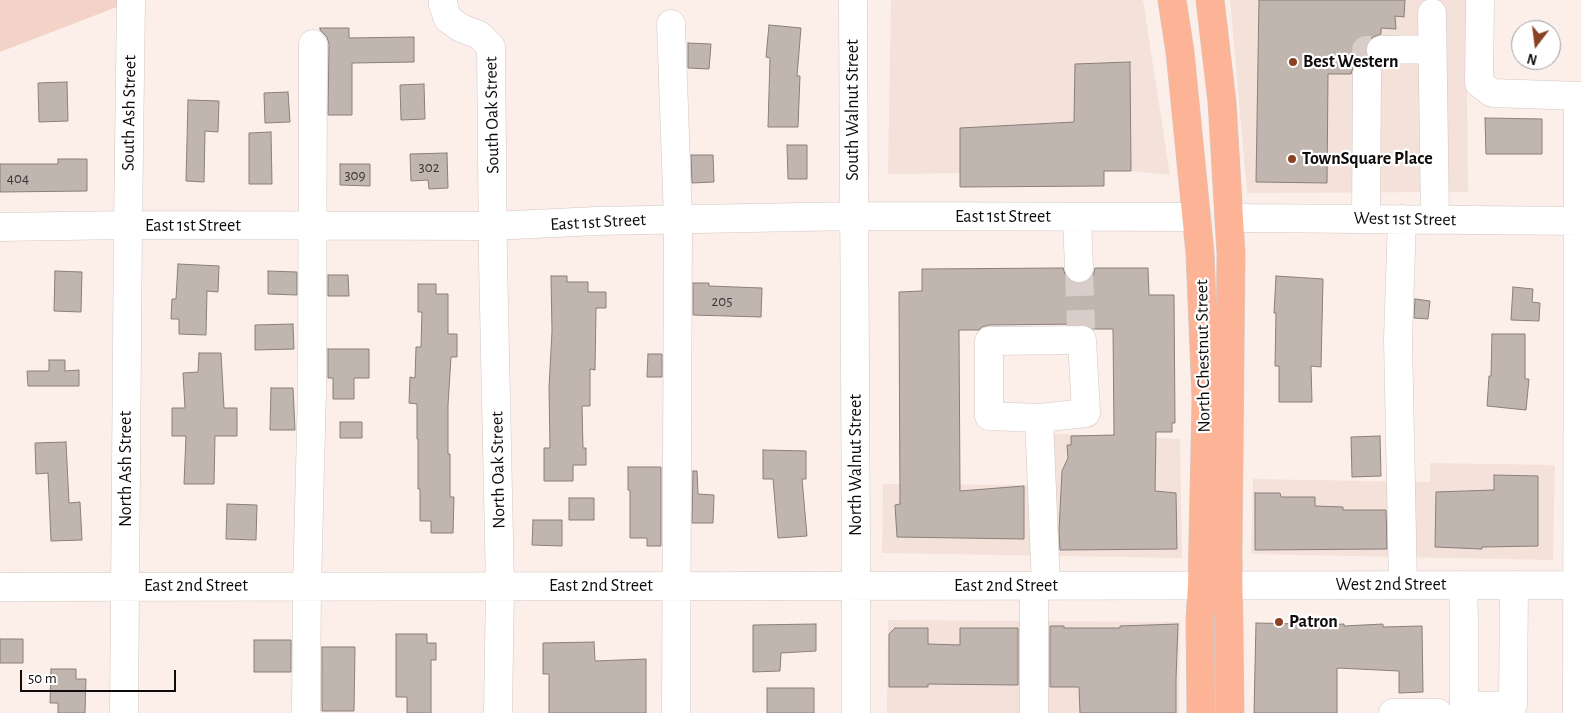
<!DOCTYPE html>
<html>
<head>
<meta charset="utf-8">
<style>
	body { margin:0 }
	#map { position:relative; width:1581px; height:713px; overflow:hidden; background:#fcefea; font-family:"Alegreya Sans",sans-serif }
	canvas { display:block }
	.north { position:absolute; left:1511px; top:20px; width:50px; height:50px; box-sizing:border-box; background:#fff; border:1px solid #9f9d9d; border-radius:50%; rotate:195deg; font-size:14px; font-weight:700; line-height:20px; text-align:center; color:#0f0b0a }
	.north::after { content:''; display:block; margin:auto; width:18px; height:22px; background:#8b4224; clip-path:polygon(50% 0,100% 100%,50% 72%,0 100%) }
	.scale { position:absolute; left:20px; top:670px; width:156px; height:22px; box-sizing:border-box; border:2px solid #0f0b0a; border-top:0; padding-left:6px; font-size:15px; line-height:18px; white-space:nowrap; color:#0f0b0a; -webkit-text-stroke:4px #fff; paint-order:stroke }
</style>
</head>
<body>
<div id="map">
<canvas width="1581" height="713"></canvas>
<div class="north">N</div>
<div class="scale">50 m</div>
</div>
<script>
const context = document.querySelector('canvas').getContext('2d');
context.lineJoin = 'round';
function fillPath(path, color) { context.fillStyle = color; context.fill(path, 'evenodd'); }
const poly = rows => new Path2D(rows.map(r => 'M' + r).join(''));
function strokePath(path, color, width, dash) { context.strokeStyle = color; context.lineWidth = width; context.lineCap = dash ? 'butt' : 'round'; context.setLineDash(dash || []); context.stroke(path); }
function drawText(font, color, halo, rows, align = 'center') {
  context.font = font + ' "Alegreya Sans",sans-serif'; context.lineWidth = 4.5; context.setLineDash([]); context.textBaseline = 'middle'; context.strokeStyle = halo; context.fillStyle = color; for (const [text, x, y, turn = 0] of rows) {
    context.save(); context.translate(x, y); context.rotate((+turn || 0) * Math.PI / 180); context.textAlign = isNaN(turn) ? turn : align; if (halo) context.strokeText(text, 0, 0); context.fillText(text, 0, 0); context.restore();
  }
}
fillPath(poly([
	[891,0,1143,0,1170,175,1131,171,888,174],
	[1230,0,1466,0,1468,192,1247,193],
	[1040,433,1180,439,1182,558,882,553,883,484,1039,485],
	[1430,463,1555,465,1553,560,1251,554,1253,479,1430,482],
	[888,620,1180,622,1179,713,887,713]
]), '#f4e1d9');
fillPath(poly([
	[0,0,135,0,0,52]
]), '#f3d3c7');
const building = poly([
	[1259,0,1405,0,1404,17,1395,16,1396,29,1381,28,1381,34,1373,37,1367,43,1365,51,1367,57,1360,59,1354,65,1351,74,1328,74,1327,183,1256,182,1259,0],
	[769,25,801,28,797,76,800,76,798,127,768,127,770,58,766,57,769,25],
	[320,28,349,28,349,38,414,37,414,62,352,63,352,115,328,115,329,44,327,37,320,30,320,28],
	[688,43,711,44,709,69,688,68,688,43],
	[1130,62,1131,171,1104,171,1104,186,960,187,960,128,1074,122,1075,64,1130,62],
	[67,82,68,121,39,122,38,83,67,82],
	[424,84,425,119,401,120,400,85,424,84],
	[288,92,290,122,265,123,264,93,288,92],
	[188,100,219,101,218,132,205,131,204,182,186,181,188,100],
	[1485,118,1542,119,1542,154,1486,154,1485,118],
	[271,132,272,184,249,184,249,133,271,132],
	[787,145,807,145,807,179,788,179,787,145],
	[447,153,448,188,429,189,428,180,411,181,410,154,447,153],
	[691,155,713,155,714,182,692,183,691,155],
	[58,159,87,159,87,191,0,192,0,164,58,164,58,159],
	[340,164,370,164,370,186,340,185,340,164],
	[178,264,219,266,218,292,207,291,206,335,179,334,179,319,171,319,172,299,176,299,178,264],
	[1063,268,1066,277,1071,282,1079,284,1088,281,1093,276,1095,268,1148,268,1149,295,1174,295,1175,423,1172,423,1172,432,1156,432,1155,491,1176,493,1177,549,1060,550,1059,531,1062,471,1068,458,1067,445,1071,445,1071,436,1114,435,1113,329,1093,329,1089,326,1082,324,989,325,982,327,979,330,959,330,960,491,1024,486,1024,539,897,537,895,505,900,504,899,292,922,291,922,269,1063,268],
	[55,271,82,272,81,312,54,311,55,271],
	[268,271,297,272,297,295,268,294,268,271],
	[328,275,348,275,349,296,328,296,328,275],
	[551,276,567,276,567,282,588,282,588,292,606,292,606,308,596,308,595,370,590,369,590,406,582,406,583,448,586,448,586,465,573,465,573,481,544,481,544,448,550,448,549,388,552,331,551,276],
	[1276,276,1323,279,1321,367,1311,366,1312,402,1279,402,1279,366,1275,366,1276,313,1274,313,1276,276],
	[693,283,709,283,709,286,762,288,761,317,693,315,693,283],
	[418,284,436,284,436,294,448,294,448,334,457,334,457,357,451,357,448,405,448,454,450,454,450,497,454,497,453,533,431,533,431,521,420,521,420,489,418,489,418,439,417,439,417,404,409,403,410,377,415,378,416,347,421,347,422,312,418,312,418,284],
	[1513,287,1533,289,1532,302,1540,303,1539,321,1511,320,1513,287],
	[1415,299,1430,301,1428,319,1414,318,1415,299],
	[293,324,294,349,255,350,255,325,293,324],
	[1492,334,1525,334,1525,379,1529,379,1526,410,1487,406,1489,376,1491,376,1492,334],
	[328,349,369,349,369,378,354,378,354,399,333,399,333,378,328,378,328,349],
	[199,353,221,353,224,408,237,408,237,436,215,436,214,484,184,484,186,436,172,436,172,408,185,408,183,373,198,372,199,353],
	[648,354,662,354,662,377,647,377,648,354],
	[49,360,65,360,65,371,79,370,79,386,28,386,27,371,49,371,49,360],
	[271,388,293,388,295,430,270,430,271,388],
	[340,422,362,422,362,438,340,438,340,422],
	[1380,436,1381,476,1352,477,1351,437,1380,436],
	[66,442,69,503,80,502,82,540,51,541,48,473,36,474,35,443,66,442],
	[763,450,806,451,806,479,802,479,807,536,778,538,773,479,763,479,763,450],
	[628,467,661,467,661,546,647,546,647,538,630,538,630,490,628,490,628,467],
	[693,471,697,471,698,494,714,495,713,523,692,523,693,471],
	[1494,475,1538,476,1538,546,1482,547,1482,549,1435,547,1436,492,1494,490,1494,475],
	[1255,493,1280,493,1281,497,1315,497,1315,506,1343,507,1343,510,1386,510,1387,549,1255,550,1255,493],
	[569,498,594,498,594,520,569,520,569,498],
	[227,504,257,505,256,540,226,539,227,504],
	[533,520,562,520,562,546,532,545,533,520],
	[1256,623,1303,624,1303,626,1344,624,1344,626,1383,624,1383,627,1422,626,1423,692,1399,693,1399,671,1337,668,1337,713,1254,713,1256,623],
	[816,624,816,651,781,653,780,671,753,672,753,625,816,624],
	[1178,624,1176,679,1176,713,1080,713,1079,687,1050,687,1050,626,1064,626,1064,628,1120,628,1120,626,1178,624],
	[895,628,928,628,928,644,960,645,960,628,1018,628,1018,685,928,684,928,687,889,687,889,634,895,628],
	[396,634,427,634,427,643,436,643,436,660,431,660,431,713,407,713,407,697,396,697,396,634],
	[0,639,23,639,23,663,0,663,0,639],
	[254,640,291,640,291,672,254,672,254,640],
	[594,642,595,661,646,659,646,713,549,713,549,674,543,674,543,643,594,642],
	[322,647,355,647,354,711,322,711,322,647],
	[51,669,76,669,76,679,86,679,85,713,58,713,58,703,50,703,51,669],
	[767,688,814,688,814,713,767,713,767,688]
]);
fillPath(building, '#c1b5b0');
strokePath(building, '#8a7f7a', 1);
strokePath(poly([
	[1367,73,1366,50,1381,50],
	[1079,268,1081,329]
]), '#d8cdc8', 28, [28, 14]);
const minor = poly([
	[443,0,443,5,448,19,461,28,479,35,491,47,493,259,500,586,498,713],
	[1480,0,1479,83,1492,93,1581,96],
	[853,3,856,550,856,713],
	[1432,13,1435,220],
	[671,24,678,219,676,713],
	[1381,50,1432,49],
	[1077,217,1079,268],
	[1229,217,1248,218,1581,221],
	[1366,219,1367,73],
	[1402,219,1398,340,1403,585],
	[0,227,128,225,493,226,596,221,854,216,1196,217],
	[1082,340,1086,413,1039,418,989,416,989,341,1082,340],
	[1039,418,1046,586],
	[1463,585,1464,621,1464,706,1513,705,1514,585],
	[1034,586,1034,713],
	[0,587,1581,585],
	[124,713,128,225,131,1],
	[306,713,307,586,312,391,313,44],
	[1393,713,1438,713],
	[1577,713,1578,96]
]);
const major = poly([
	[1172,0,1180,52,1200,253,1206,399,1202,585,1200,620,1201,713],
	[1210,0,1222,102,1231,253,1228,552,1230,713]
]);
strokePath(minor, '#d2c6c1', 29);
strokePath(major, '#cfcece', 29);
strokePath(minor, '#fff', 28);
strokePath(major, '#fdb496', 28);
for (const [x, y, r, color] of [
	[1293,62,5,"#8b4224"],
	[1292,159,5,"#8b4224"],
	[1279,622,5,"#8b4224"]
]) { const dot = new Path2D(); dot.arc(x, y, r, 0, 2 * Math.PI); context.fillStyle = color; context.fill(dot); strokePath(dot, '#fff', 2); }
drawText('15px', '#3c3634', null, [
	["302",429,167],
	["309",355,175],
	["404",18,178],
	["205",722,301]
]);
drawText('bold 18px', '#0f0b0a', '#fff', [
	["Best Western",1303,62],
	["TownSquare Place",1302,159],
	["Patron",1289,622]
], 'left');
drawText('18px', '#0f0b0a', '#fff', [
	["South Walnut Street",853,110,-90],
	["South Ash Street",129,113,-89],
	["South Oak Street",492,115,-91],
	["East 1st Street",1003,217],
	["West 1st Street",1405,219,1],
	["East 1st Street",598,222,-3],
	["East 1st Street",193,226],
	["North Chestnut Street",1203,356,-91],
	["North Walnut Street",856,465,-90],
	["North Ash Street",126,469,-90],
	["North Oak Street",498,470,-91],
	["West 2nd Street",1391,585],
	["East 2nd Street",196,586],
	["East 2nd Street",601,586],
	["East 2nd Street",1006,586]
]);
</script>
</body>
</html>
